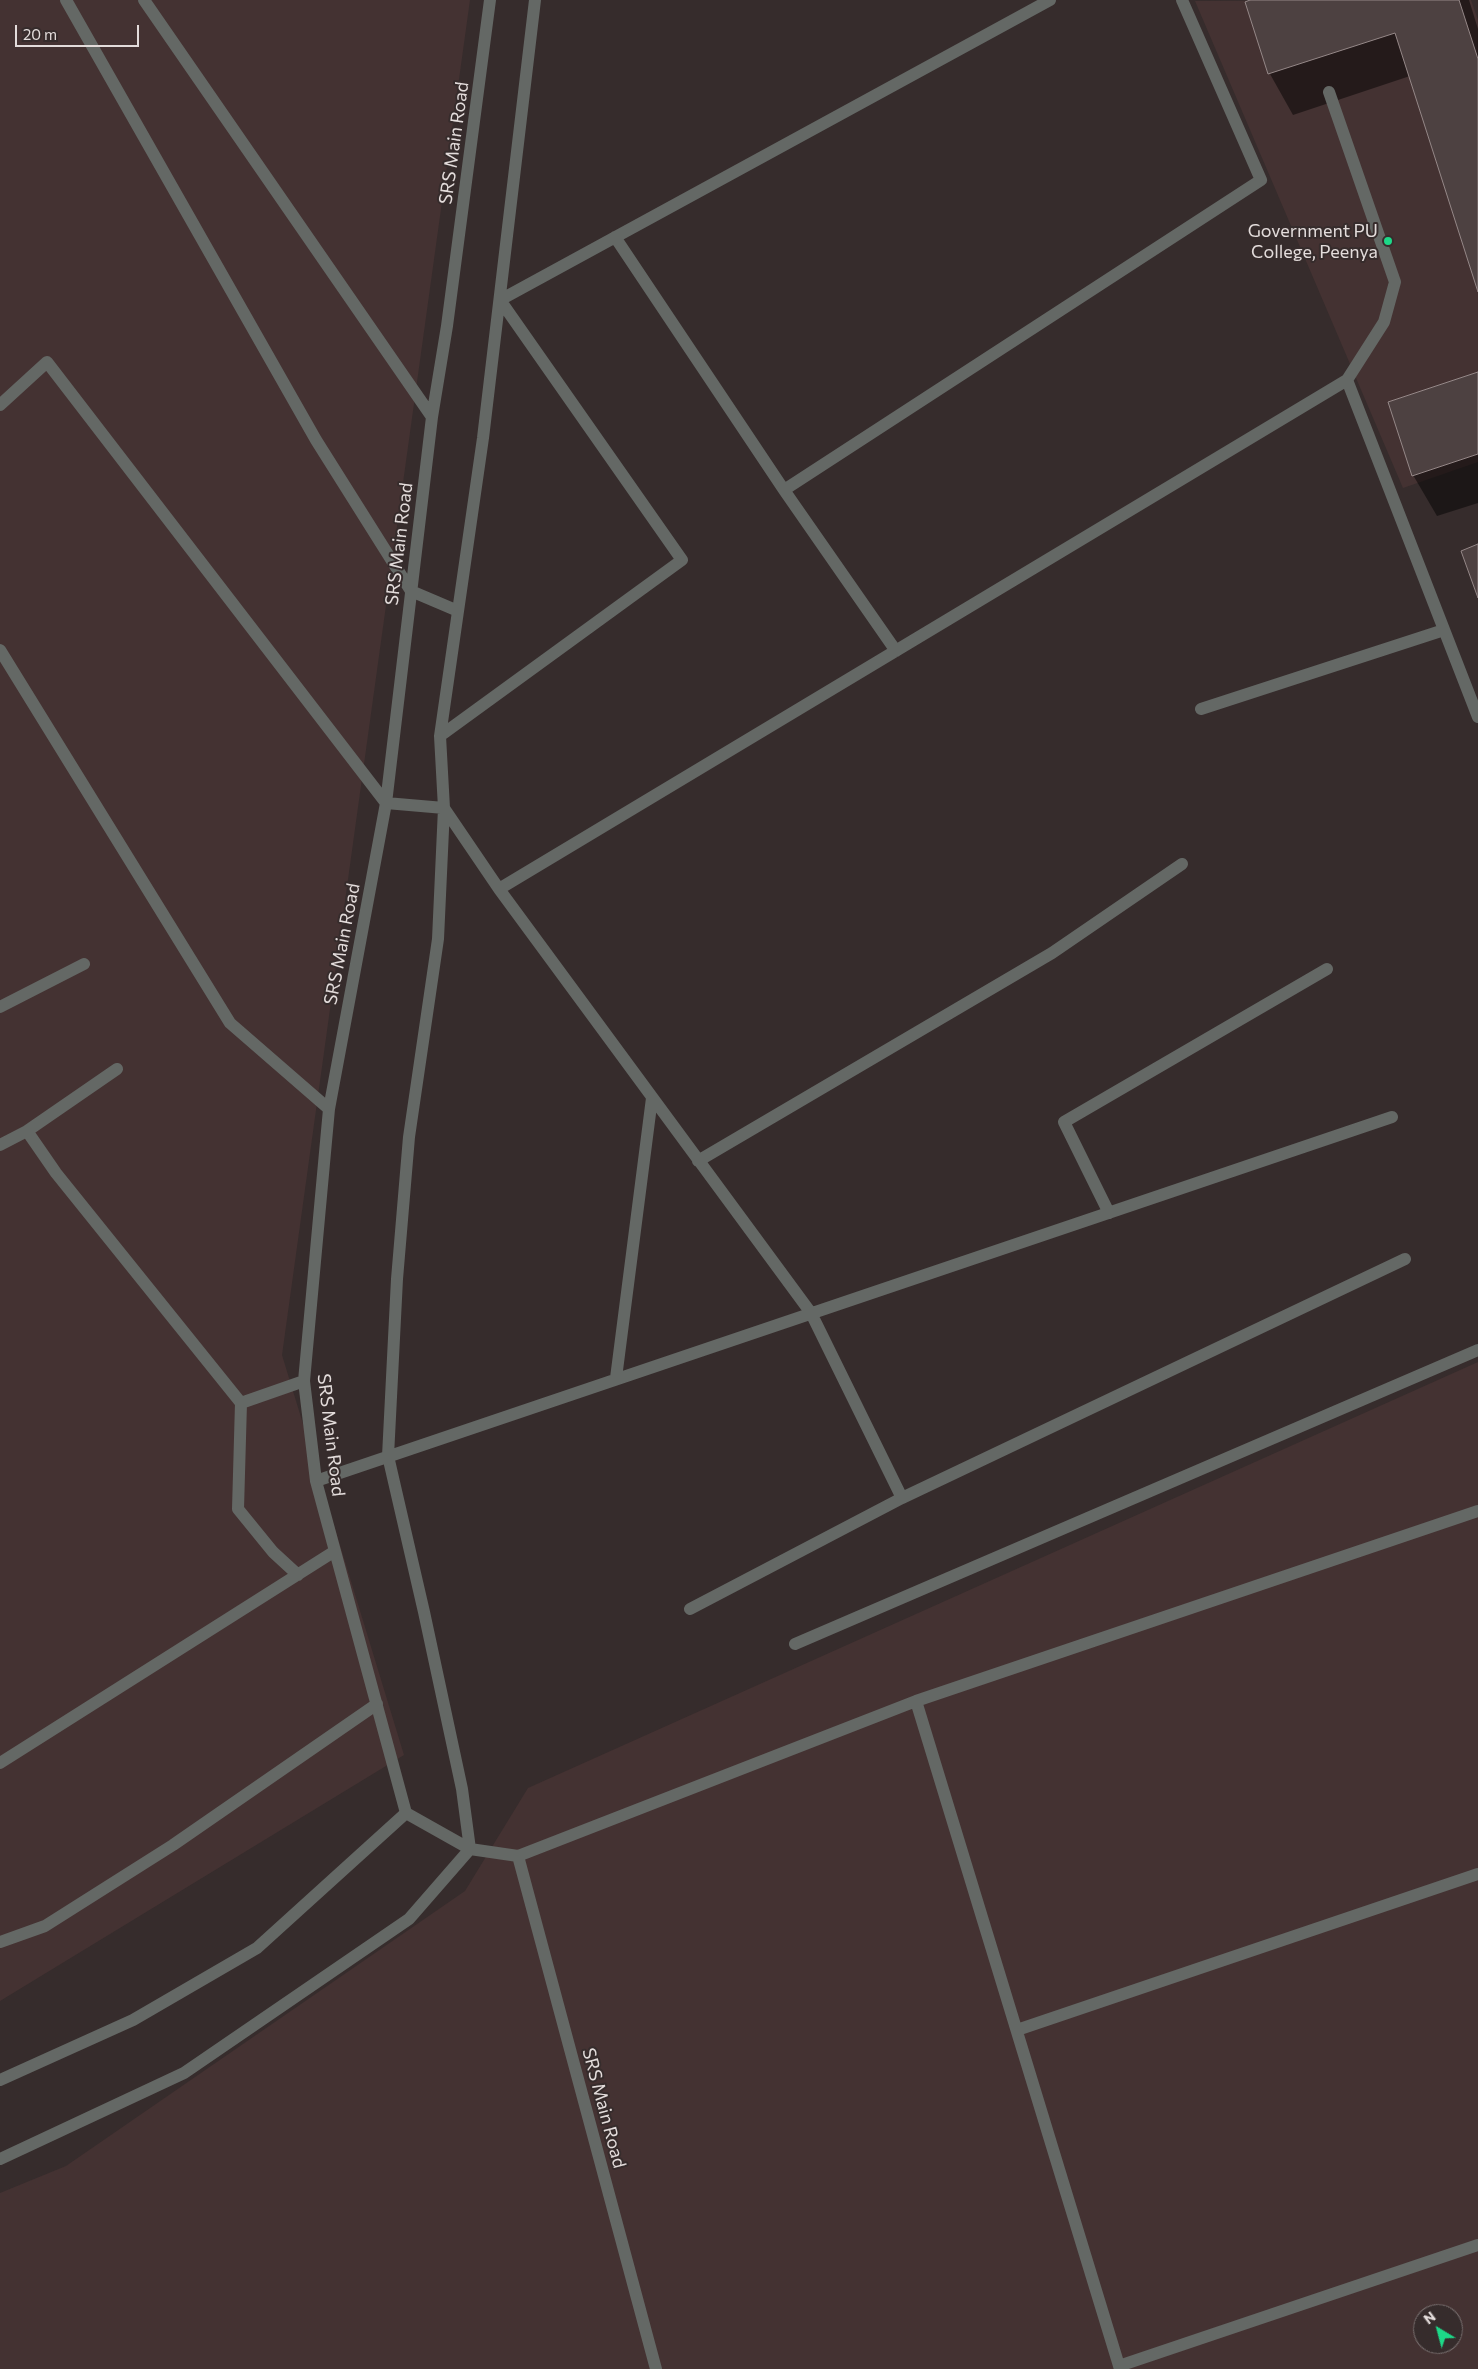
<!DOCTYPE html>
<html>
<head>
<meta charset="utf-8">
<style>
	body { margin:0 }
	#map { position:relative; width:1478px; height:2369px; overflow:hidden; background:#362c2c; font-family:Commissioner,sans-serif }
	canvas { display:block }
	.north { position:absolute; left:1413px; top:2304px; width:50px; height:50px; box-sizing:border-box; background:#362c2c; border:1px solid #7b7272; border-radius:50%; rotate:323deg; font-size:14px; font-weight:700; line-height:20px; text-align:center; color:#e3dcdb }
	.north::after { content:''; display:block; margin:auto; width:18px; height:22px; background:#1dd888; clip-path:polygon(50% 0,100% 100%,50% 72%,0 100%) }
	.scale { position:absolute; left:15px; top:25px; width:124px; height:22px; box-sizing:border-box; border:2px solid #e3dcdb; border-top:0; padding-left:6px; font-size:15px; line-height:18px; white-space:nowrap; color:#e3dcdb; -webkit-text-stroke:4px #362c2c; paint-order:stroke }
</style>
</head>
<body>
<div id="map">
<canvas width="1478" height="2369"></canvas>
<div class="north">N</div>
<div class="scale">20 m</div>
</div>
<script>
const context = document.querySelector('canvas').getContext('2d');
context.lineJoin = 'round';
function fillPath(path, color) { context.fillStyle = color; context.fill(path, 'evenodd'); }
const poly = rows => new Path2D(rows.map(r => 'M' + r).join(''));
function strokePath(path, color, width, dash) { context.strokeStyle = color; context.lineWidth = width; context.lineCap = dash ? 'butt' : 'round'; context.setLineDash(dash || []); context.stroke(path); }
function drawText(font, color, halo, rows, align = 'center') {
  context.font = font + ' Commissioner,sans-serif'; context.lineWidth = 4; context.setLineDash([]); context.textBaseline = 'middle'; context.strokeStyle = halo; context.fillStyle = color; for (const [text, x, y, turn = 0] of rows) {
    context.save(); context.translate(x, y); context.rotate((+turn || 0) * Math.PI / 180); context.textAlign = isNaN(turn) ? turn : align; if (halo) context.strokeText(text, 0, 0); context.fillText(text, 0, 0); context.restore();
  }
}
fillPath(poly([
	[0,0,470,0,282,1355,404,1755,0,2001],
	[1471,0,1478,20,1478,462,1403,488,1195,1],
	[1478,1362,1478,2369,0,2369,0,2193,66,2166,465,1891,528,1788],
	[1423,2314,1453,2314,1453,2344,1423,2344]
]), '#443232');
fillPath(poly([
	[1254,0,1469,0,1478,29,1478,288,1410,76,1293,115,1270,74,1246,3],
	[1478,374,1478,503,1437,516,1413,475]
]), '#0007');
const building = poly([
	[1250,0,1459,0,1478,59,1478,292,1395,33,1268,74,1245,2,1250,0],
	[1478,372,1478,454,1412,476,1388,402,1478,372],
	[1478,544,1478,598,1461,551,1478,544]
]);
fillPath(building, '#4d4141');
strokePath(building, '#958888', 1);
strokePath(poly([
	[66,0,316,440,411,591,458,611],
	[144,0,432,417],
	[490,0,447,326,432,417,386,803,329,1109,304,1381,316,1481,406,1813,470,1849,518,1856,916,1701,1478,1511],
	[615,237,784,490,896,651],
	[1347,380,1478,717],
	[0,405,47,362,386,803,444,808,499,889,811,1313,902,1498],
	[784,490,1261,180,1182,0],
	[0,650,230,1023,329,1109],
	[1201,709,1444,630],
	[440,736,682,560,500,300,1050,0],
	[499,889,1347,380,1384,322,1395,282,1329,92],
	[0,1007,84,964],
	[27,1131,117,1069],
	[0,1145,27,1131,56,1173,241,1403,304,1381],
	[698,1161,1052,953,1182,864],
	[1109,1213,1064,1122,1327,969],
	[616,1378,652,1098],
	[241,1403,238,1509,273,1552,298,1575],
	[316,1481,1392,1117],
	[690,1609,902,1498,1405,1259],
	[795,1644,1478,1350],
	[916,1701,1120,2369],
	[0,1763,335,1551],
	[518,1856,656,2369],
	[0,1942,45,1926,173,1845,377,1704],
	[1017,2030,1478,1874],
	[0,2080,133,2020,257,1948,406,1813],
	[0,2159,184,2073,409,1919,470,1849,462,1789,424,1612,388,1456,397,1279,409,1137,438,939,444,808,440,736,483,438,535,0],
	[1119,2366,1478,2245]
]), '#646865', 12);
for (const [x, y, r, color] of [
	[1388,241,5,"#1dd888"]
]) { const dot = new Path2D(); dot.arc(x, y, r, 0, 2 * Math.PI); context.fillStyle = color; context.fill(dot); strokePath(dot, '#362c2c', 2); }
drawText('18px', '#e3dcdb', '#362c2c', [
	["SRS Main Road",454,143,-82],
	["SRS Main Road",399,544,-83],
	["SRS Main Road",342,944,-79],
	["SRS Main Road",331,1435,83],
	["SRS Main Road",604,2108,75]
]);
drawText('18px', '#e3dcdb', '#362c2c', [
	["Government PU",1378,231],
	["College, Peenya",1378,252]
], 'right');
</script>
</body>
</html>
